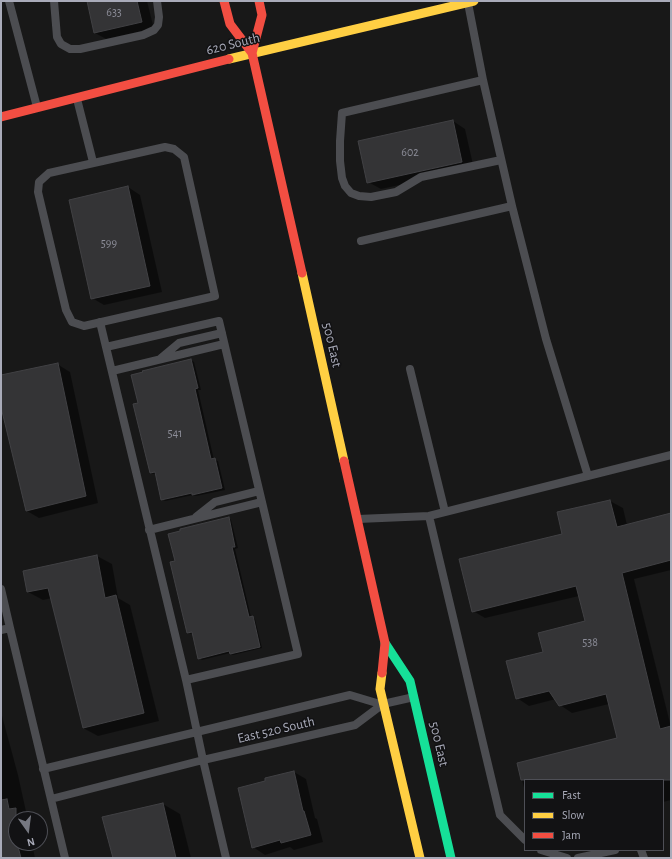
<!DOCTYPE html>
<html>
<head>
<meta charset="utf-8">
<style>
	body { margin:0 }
	#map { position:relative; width:672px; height:859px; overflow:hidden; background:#181818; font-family:"Alegreya Sans",sans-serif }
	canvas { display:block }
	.frame { position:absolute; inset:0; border:2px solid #a9abb9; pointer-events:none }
	.legend { position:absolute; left:524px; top:779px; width:140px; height:72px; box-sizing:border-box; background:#121214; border:1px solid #4e4f56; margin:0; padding:5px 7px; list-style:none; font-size:12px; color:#a9abb9 }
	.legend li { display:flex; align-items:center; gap:8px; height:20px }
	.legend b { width:20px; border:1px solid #4e4f56 }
	.north { position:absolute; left:8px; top:811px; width:40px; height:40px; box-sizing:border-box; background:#121214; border:1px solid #4e4f56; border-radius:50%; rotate:166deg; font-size:11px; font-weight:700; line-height:16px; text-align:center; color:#a9abb9 }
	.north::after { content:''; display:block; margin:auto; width:14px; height:18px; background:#767881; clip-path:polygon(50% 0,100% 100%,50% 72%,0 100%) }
</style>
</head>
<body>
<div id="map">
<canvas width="672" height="859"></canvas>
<div class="frame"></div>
<ul class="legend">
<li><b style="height:5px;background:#16e098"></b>Fast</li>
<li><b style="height:5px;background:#ffcf43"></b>Slow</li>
<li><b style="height:5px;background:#f24e42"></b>Jam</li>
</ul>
<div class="north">N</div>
</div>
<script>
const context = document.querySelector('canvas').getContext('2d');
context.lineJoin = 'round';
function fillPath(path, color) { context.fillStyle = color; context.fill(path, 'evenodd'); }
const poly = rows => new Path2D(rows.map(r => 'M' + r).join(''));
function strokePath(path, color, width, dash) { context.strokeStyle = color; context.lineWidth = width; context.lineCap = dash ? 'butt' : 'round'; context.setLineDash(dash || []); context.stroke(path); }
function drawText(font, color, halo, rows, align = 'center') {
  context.font = font + ' "Alegreya Sans",sans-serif'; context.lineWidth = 3; context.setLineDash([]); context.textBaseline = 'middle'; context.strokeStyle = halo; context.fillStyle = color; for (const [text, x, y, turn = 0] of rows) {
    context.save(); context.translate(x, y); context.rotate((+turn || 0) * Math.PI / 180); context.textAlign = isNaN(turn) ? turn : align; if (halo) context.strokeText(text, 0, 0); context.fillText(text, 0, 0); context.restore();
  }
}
fillPath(poly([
	[93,1,147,1,154,29,108,40,95,33,88,2],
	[453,121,465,129,474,169,381,189,368,182],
	[128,187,140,195,162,292,104,305,92,298],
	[191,360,194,362,201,390,198,390,214,460,218,461,225,490,196,496,193,495,165,501,162,499,156,474,154,474,151,473,139,404],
	[57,364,70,372,98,503,39,518,27,511,1,403,1,376],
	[610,501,623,508,627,525,671,514,671,570,634,579,671,727,671,800,663,802,663,780,525,780,525,792,518,763,618,739,609,704,572,713,560,705,556,699,529,706,517,698,544,652,586,622,579,596,485,618,473,611,563,534],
	[229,518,231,520,238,548,235,549,251,617,255,619,262,648,233,655,230,653,202,660,199,658,193,633,191,634,188,632,176,562],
	[97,556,112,564,118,598,130,605,159,721,98,736,83,728,52,598,43,600,28,592,24,571],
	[1,712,18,775,27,816,32,819,16,819,16,843,32,843,35,858,1,858],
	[294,772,306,779,315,818,317,819,323,842,294,850,290,847,265,855,253,847,266,782],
	[163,804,180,814,191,858,114,858]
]), '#0007');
const building = poly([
	[87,1,137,1,142,22,94,33,87,1],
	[453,120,462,162,367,183,358,141,453,120],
	[128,186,150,286,91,299,69,200,128,186],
	[191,359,198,388,195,389,211,459,215,458,222,488,192,495,192,493,161,500,155,472,150,473,133,404,138,403,131,375,143,372,142,371,191,359],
	[58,363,86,496,26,511,1,407,1,375,58,363],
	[610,500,617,527,671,513,671,560,622,573,660,729,671,726,671,780,521,780,517,763,617,738,606,694,559,706,549,691,516,699,506,661,543,652,538,633,585,621,576,586,472,612,459,559,562,534,557,512,610,500],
	[229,517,235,547,232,547,249,617,253,616,260,647,230,654,229,651,198,659,192,632,187,633,181,608,170,562,175,561,168,534,180,531,180,529,229,517],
	[97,555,105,598,116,595,144,713,83,728,48,588,27,592,23,571,97,555],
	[294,771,303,811,304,811,311,835,281,843,280,840,252,848,238,788,265,781,265,778,294,771],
	[7,799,9,809,16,808,16,823,13,824,16,843,17,843,21,858,1,858,1,800,7,799],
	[163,803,176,858,113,858,102,817,163,803]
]);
fillPath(building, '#343436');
strokePath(building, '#414144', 1);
strokePath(poly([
	[9,1,37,107],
	[54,1,57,37,61,44,70,49,80,49,143,35,154,30,158,25,159,17,157,1],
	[468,3,483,80,512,206,546,339,588,476],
	[483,80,342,113,340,141,340,161,342,178,345,186,351,193,359,196,371,197,396,192,421,177,501,160],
	[77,99,93,162],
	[165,147,174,149,184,157,215,296,84,326,72,322,66,310,38,192,39,182,49,173,165,147],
	[361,241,512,206],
	[100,322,106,347],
	[161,358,179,343,222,333],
	[410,369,445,512],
	[112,371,224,344],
	[429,516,500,815,525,840],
	[196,517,215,502,259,491],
	[358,519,429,516,671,455],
	[149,530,262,502],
	[1,589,10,628],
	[1,630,10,628,65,858],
	[186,680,298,654,219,321,106,347,186,680,203,760,226,858],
	[43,769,350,695,380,704],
	[51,799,203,760,355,725,383,704,414,697],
	[541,850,567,858],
	[641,850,644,858],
	[578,858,615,850]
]), '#4c4d51', 8);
strokePath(poly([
	[385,643,410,681,451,858]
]), '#16e098', 9);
strokePath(poly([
	[229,59,474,1],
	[302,273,344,461],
	[382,673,380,689,420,858]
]), '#ffcf43', 9);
strokePath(poly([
	[224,1,230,24,252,53,302,273],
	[252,53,262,15,259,1],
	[1,117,229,59],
	[344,461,385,643,382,673]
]), '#f24e42', 9);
drawText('12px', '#8c8d98', null, [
	["633",114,12],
	["602",410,152],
	["599",109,243],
	["541",175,433],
	["538",590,642]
]);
drawText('14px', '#a9abb9', '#121214', [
	["620 South",233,44,-14],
	["500 East",332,345,77],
	["East 520 South",276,730,-13],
	["500 East",439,744,77]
]);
</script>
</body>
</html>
